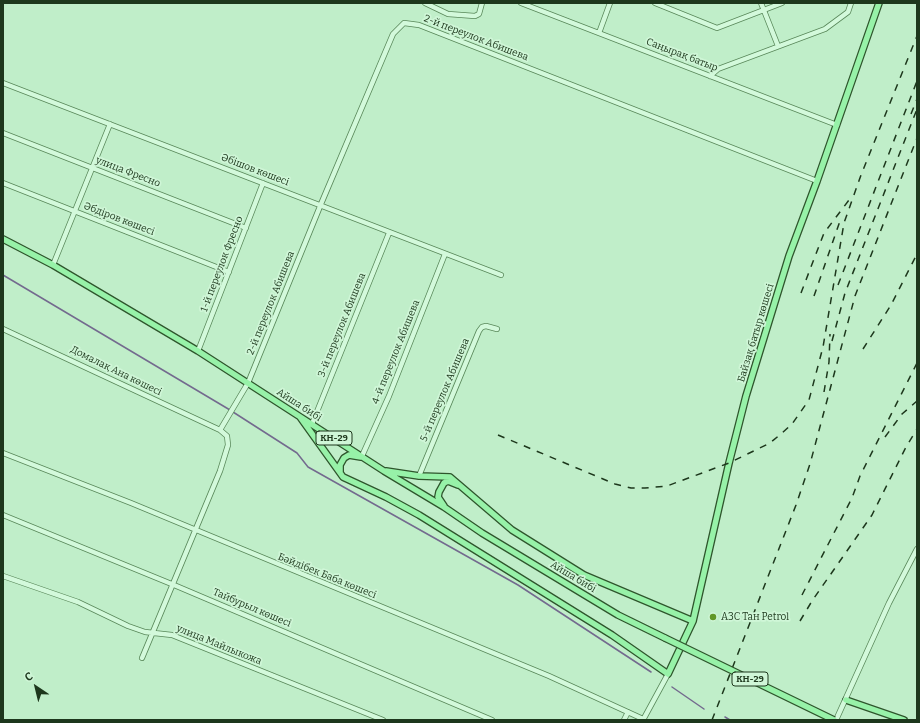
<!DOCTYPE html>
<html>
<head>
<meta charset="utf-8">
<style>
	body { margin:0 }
	#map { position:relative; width:920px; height:723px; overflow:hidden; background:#c0eec9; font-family:Bitter,serif }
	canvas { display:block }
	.frame { position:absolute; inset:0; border:4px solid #1d371c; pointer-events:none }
	.north { position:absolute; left:16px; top:667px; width:40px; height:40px; -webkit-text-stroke:3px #cff6d7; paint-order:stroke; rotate:325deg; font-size:11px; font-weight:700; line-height:16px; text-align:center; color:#1d371c }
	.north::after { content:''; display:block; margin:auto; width:14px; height:18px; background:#1d371c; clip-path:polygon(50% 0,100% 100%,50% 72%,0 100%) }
</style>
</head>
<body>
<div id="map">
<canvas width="920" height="723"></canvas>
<div class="frame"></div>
<div class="north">С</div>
</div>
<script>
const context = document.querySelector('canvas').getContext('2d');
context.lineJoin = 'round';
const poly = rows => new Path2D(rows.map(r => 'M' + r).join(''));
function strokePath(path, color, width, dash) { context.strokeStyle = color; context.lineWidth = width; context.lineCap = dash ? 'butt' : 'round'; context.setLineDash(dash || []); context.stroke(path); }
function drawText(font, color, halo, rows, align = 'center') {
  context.font = font + ' Bitter,serif'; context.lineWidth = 3.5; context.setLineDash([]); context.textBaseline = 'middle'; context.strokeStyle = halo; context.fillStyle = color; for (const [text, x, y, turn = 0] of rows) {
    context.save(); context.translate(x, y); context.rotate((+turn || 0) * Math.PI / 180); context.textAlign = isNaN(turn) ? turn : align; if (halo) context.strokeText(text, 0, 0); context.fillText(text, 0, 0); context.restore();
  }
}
strokePath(poly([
	[3,275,230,410],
	[233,412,297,453,308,467,518,585,651,672],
	[672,687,704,709],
	[725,717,730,720]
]), '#736a8e', 1.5);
const minor = poly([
	[425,3,448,14,475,16,479,14,482,3],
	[521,3,837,125],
	[655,3,717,28,782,3],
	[761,3,778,46],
	[599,33,610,3],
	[710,76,718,69,825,29,848,12,851,3],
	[3,83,501,275],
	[3,133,246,228],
	[3,183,229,272],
	[53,265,110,124],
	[3,329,220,430,227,436,228,445,220,471,142,658],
	[198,351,263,183],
	[312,424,389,233],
	[220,430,248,383,321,204,393,34,404,23,419,25,817,181],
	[3,453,131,503,549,676,643,719],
	[362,456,389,396,445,254],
	[419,476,479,331,482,327,486,326,497,329],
	[3,515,174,585,492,720],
	[3,576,78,602,128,626,145,632,172,635,383,720],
	[624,720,628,712],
	[643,720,668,674],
	[836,720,889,603,917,549]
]);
const major = poly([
	[3,239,53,265,198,351,384,471,444,507,482,533,618,615,665,638],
	[300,417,343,477,386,497,419,515,612,635,668,674,693,621,729,463,746,396,789,256,817,181,879,3],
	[386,471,419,476,450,477,512,530,584,575,693,621],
	[340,472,340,465,344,458,349,455,361,457],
	[444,506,438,497,439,492,444,483,448,481,458,485],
	[846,700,904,720]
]);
strokePath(minor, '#588759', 6);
strokePath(major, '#2e552c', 8);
strokePath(minor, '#d3f9db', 4.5);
strokePath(major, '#97f2a8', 5.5);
strokePath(poly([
	[911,114,917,99],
	[838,285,917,81],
	[801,293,824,233,849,200],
	[814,296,840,221],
	[832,341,845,293,917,109],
	[863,349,891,305,917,254],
	[824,392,829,362,830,334],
	[498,435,615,484,631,488,645,488,667,486,729,463,770,443,782,433,792,424,809,400,823,347,844,223,861,175,917,36],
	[885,437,902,414,917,401],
	[802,595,852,498,860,476,917,363],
	[800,621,812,601,872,515,906,447,917,429],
	[712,720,796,505,810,464,855,296,917,138]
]), '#1d371c', 1.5, [7, 7]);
const majorBridge = poly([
	[665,638,834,720]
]);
strokePath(majorBridge, '#2e552c', 8, []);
strokePath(majorBridge, '#97f2a8', 5.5);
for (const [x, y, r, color] of [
	[713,617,4,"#609727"]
]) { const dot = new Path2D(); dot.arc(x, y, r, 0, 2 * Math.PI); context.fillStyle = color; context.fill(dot); strokePath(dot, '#cff6d7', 1.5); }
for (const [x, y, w] of [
	[334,438,36],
	[750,679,36]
]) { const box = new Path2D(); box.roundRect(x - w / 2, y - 7, w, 14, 3); context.fillStyle = '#cff6d7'; context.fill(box); strokePath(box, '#1d371c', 1); }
drawText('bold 9px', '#1d371c', null, [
	["КН-29",334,438],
	["КН-29",750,679]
]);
drawText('10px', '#1d371c', '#cff6d7', [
	["2-й переулок Абишева",476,38,21],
	["Саңырақ батыр",682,55,21],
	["Әбішов көшесі",255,170,21],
	["улица Фресно",128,172,21],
	["Әбдіров көшесі",119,219,21],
	["1-й переулок Фресно",222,264,-69],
	["2-й переулок Абишева",271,303,-68],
	["3-й переулок Абишева",342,325,-68],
	["Байзақ батыр көшесі",756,333,-73],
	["4-й переулок Абишева",396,352,-68],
	["Домалақ Ана көшесі",116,371,26],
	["5-й переулок Абишева",445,390,-67],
	["Айша бибі",299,405,33],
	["Бәйдібек Баба көшесі",327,576,22],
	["Айша бибі",573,577,31],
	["Тайбурыл көшесі",252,608,23],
	["улица Майлыкожа",219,645,22]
]);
drawText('10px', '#1d371c', '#cff6d7', [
	["АЗС Тан Petrol",721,617]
], 'left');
</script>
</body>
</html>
